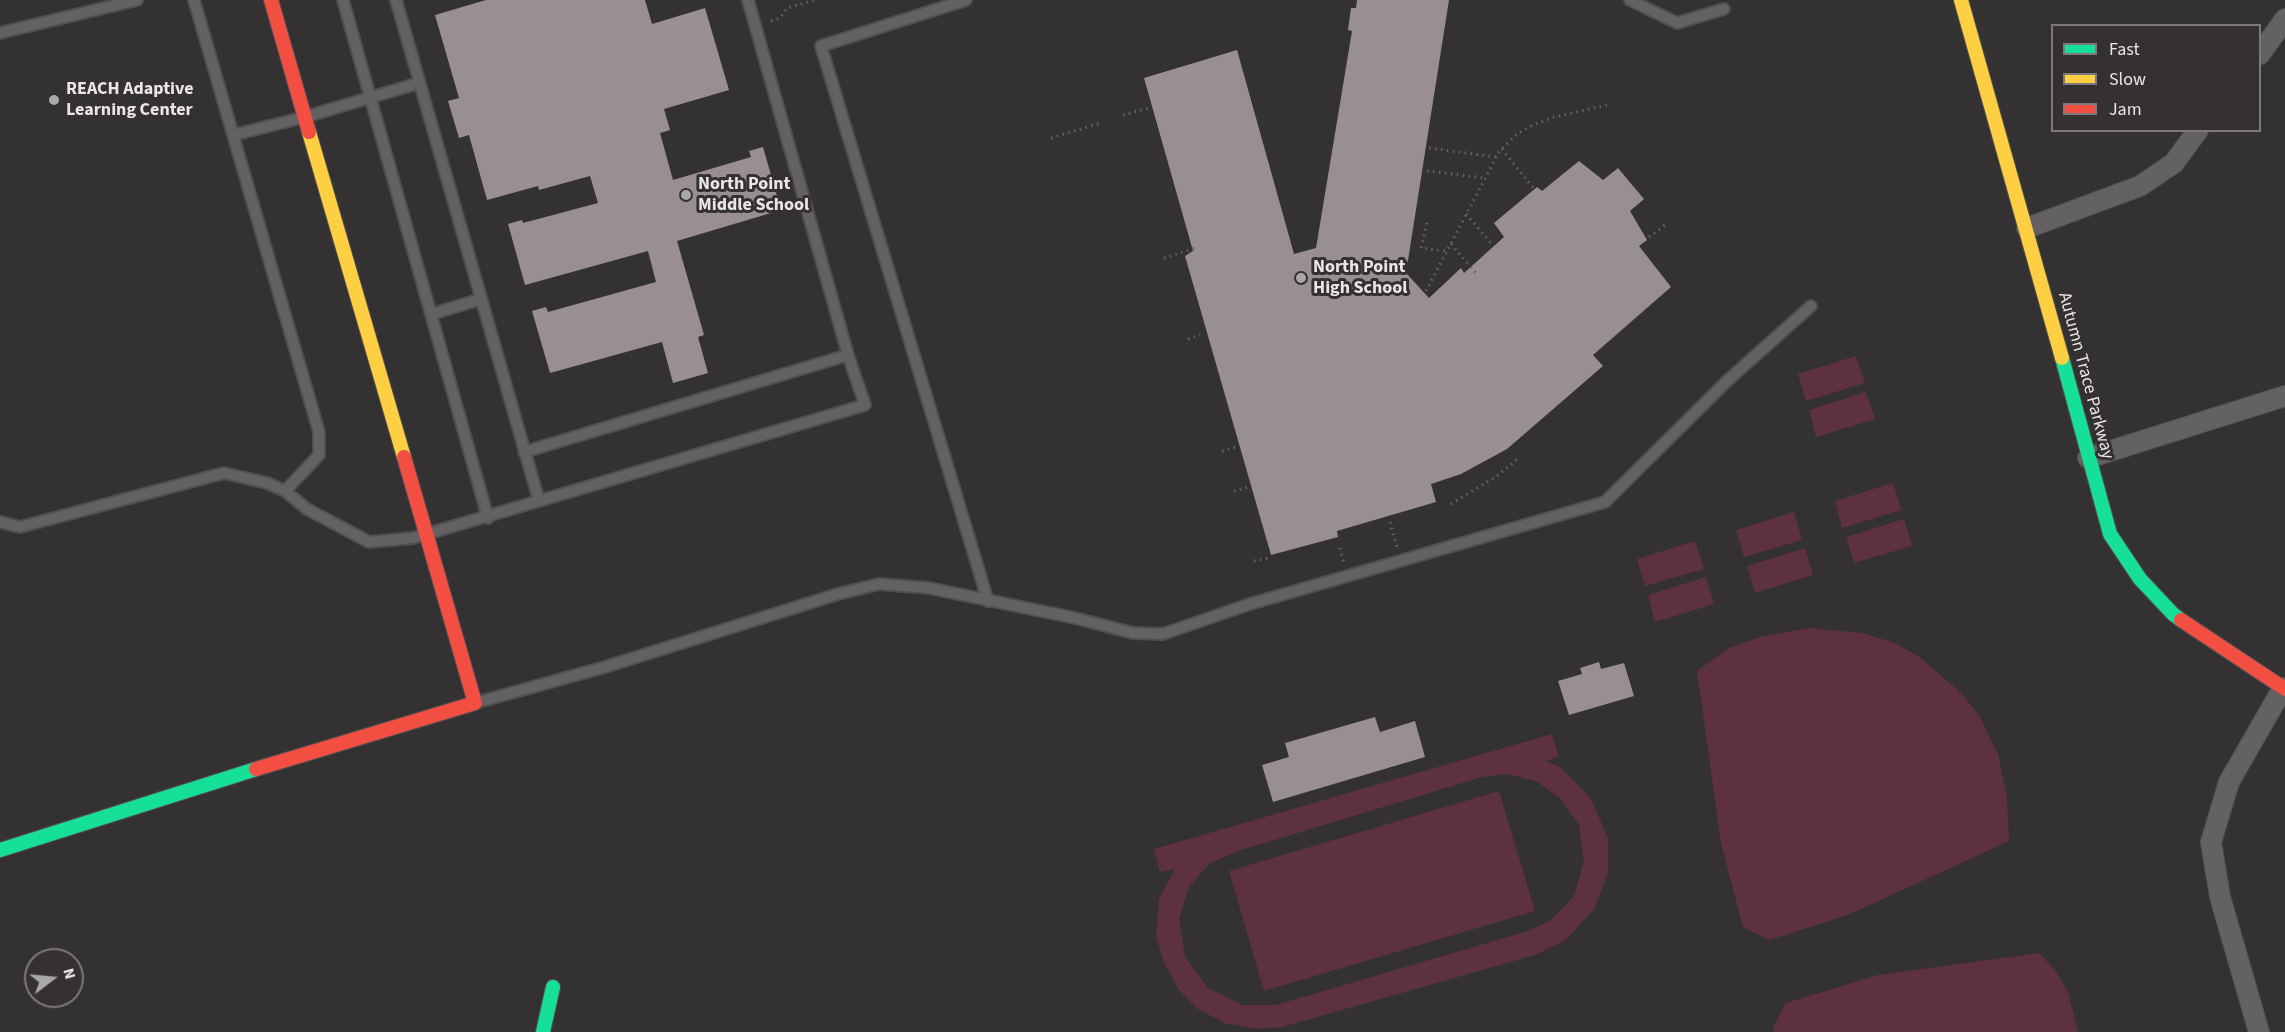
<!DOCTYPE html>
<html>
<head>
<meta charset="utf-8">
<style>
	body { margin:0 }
	#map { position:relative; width:2285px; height:1032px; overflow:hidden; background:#343132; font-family:"Source Sans 3",sans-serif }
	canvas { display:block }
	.legend { position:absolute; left:2051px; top:24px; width:210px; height:108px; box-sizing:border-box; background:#353031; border:2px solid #7d797a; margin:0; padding:8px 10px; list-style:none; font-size:18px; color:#e9e6e7 }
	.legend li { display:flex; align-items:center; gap:12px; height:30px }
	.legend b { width:30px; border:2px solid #7d797a }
	.north { position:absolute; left:24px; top:948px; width:60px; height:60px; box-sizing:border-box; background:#353031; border:2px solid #7d797a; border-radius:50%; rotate:74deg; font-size:16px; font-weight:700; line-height:24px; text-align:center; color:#e9e6e7 }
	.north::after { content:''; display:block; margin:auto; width:21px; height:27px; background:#aaa7a8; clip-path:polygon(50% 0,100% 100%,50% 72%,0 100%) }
</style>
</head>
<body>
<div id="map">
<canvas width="2285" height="1032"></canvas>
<ul class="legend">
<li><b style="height:8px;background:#16e098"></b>Fast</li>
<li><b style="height:8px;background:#ffcf43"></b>Slow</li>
<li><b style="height:8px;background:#f24e42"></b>Jam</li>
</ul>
<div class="north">N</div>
</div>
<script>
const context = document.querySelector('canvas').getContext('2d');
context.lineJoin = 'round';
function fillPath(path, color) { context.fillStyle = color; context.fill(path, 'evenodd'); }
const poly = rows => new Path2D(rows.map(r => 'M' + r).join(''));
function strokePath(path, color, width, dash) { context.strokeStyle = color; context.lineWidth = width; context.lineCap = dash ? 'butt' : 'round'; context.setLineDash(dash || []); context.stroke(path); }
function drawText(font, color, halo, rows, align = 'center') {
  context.font = font + ' "Source Sans 3",sans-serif'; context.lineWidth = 6; context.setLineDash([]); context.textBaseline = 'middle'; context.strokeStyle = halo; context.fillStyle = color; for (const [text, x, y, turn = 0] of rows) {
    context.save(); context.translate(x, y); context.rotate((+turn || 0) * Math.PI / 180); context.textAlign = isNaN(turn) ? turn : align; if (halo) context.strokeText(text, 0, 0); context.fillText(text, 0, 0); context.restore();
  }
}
fillPath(poly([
	[1856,356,1865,383,1806,401,1798,374],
	[1866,392,1875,419,1816,437,1809,410],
	[1893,483,1901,510,1842,528,1835,501],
	[1794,512,1802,540,1744,557,1736,530],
	[1904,519,1912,546,1854,563,1846,537],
	[1695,541,1704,569,1645,586,1637,559],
	[1805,548,1813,575,1755,593,1747,566],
	[1706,577,1714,604,1655,622,1648,595],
	[1809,628,1862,633,1895,643,1921,658,1961,693,1979,715,1998,754,2007,797,2009,841,1848,915,1769,940,1743,927,1721,843,1697,671,1729,648,1760,637],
	[1552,734,1559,757,1546,761,1560,767,1590,797,1608,838,1608,873,1594,909,1566,940,1535,955,1282,1027,1256,1029,1224,1023,1198,1009,1179,990,1164,963,1156,936,1159,899,1175,869,1160,872,1154,849],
	[1507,774,1536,781,1560,798,1579,825,1584,861,1574,896,1551,920,1528,931,1276,1005,1242,1005,1208,988,1185,957,1179,918,1189,887,1209,864,1235,852,1482,777],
	[1499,791,1535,911,1264,991,1229,871],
	[2039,953,2055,970,2068,992,2078,1032,1775,1032,1773,1027,1786,1003,1878,975]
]), '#5d313e');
fillPath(poly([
	[486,0,645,0,652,24,705,8,729,90,664,109,670,130,660,133,673,180,751,157,749,151,763,147,781,210,677,241,704,335,698,337,708,373,673,383,662,342,550,373,532,311,546,307,548,312,656,282,648,251,525,285,508,224,522,220,523,223,598,203,590,176,539,190,538,186,487,200,469,135,459,138,448,101,459,98,435,15],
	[1357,0,1449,0,1406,273,1429,298,1461,268,1464,273,1504,237,1494,223,1537,187,1542,191,1579,161,1603,180,1618,168,1644,199,1630,211,1647,240,1639,246,1671,287,1593,355,1603,366,1507,449,1461,474,1431,484,1436,502,1337,531,1338,537,1271,555,1185,256,1193,251,1144,78,1237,50,1294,254,1316,248,1352,31,1348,30,1351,8,1356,8],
	[1599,662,1601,669,1624,663,1634,696,1569,715,1558,681,1582,674,1580,668],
	[1375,717,1380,732,1415,721,1425,757,1273,802,1262,765,1289,757,1285,743]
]), '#998f92');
const lane = poly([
	[194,0,319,432,319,455,285,491],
	[343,0,488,518],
	[396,0,539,501],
	[966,0,821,46,988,601],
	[1630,0,1677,23,1724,9],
	[0,33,137,0],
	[233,135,305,117,419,83],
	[432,314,481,299],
	[524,452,848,355],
	[0,522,20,527,224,473,267,483,285,491,307,509,369,542,413,538,865,405,848,355,748,0],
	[475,703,605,667,838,594,879,584,929,588,1075,618,1133,633,1163,634,1250,604,1605,502,1727,381,1811,306]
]);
const street = poly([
	[2260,54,2285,19],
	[2027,228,2140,186,2174,163,2198,130],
	[2088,458,2285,396],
	[2259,1032,2220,897,2211,842,2229,782,2283,688]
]);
const fast = poly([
	[2062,358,2110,534,2140,579,2173,614,2181,620],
	[0,850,256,769],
	[543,1032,553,987]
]);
const slow = poly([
	[1961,0,2062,358],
	[309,132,404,457]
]);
const jam = poly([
	[271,0,309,132],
	[2181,620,2285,689],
	[256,769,475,703,404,457]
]);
strokePath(lane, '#514f50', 14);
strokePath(street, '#514f50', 22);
strokePath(fast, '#514f50', 16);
strokePath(slow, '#514f50', 16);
strokePath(jam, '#514f50', 16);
strokePath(poly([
	[771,21,780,18,787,8,816,0],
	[1123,115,1149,108],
	[1051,138,1100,123],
	[1429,148,1496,157],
	[1502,149,1534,189],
	[1427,171,1485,178],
	[1466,214,1491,243],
	[1427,223,1421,248,1446,251],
	[1649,237,1665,225],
	[1451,244,1476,273],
	[1164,258,1195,248],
	[1426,291,1499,152,1517,134,1531,126,1551,118,1611,104],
	[1188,339,1200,335],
	[1222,451,1236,447],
	[1234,491,1248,487],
	[1451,504,1497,476,1519,458],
	[1390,522,1397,547],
	[1340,548,1344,563],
	[1254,561,1268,558]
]), '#656464', 3, [1.5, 4.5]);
strokePath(lane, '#636161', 10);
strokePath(street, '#636161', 20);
strokePath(fast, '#16e098', 14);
strokePath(slow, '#ffcf43', 14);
strokePath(jam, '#f24e42', 14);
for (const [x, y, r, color] of [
	[54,100,6,"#aaa7a8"],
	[686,195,6,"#aaa7a8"],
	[1301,278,6,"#aaa7a8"]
]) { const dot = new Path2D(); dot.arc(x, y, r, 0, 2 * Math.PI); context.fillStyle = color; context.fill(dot); strokePath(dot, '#353031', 2); }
drawText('bold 18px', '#e9e6e7', '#353031', [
	["REACH Adaptive",66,90],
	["Learning Center",66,111],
	["North Point",698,185],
	["Middle School",698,206],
	["North Point",1313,268],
	["High School",1313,289]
], 'left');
drawText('18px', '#e9e6e7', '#353031', [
	["Autumn Trace Parkway",2085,376,75]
]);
</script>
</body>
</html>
